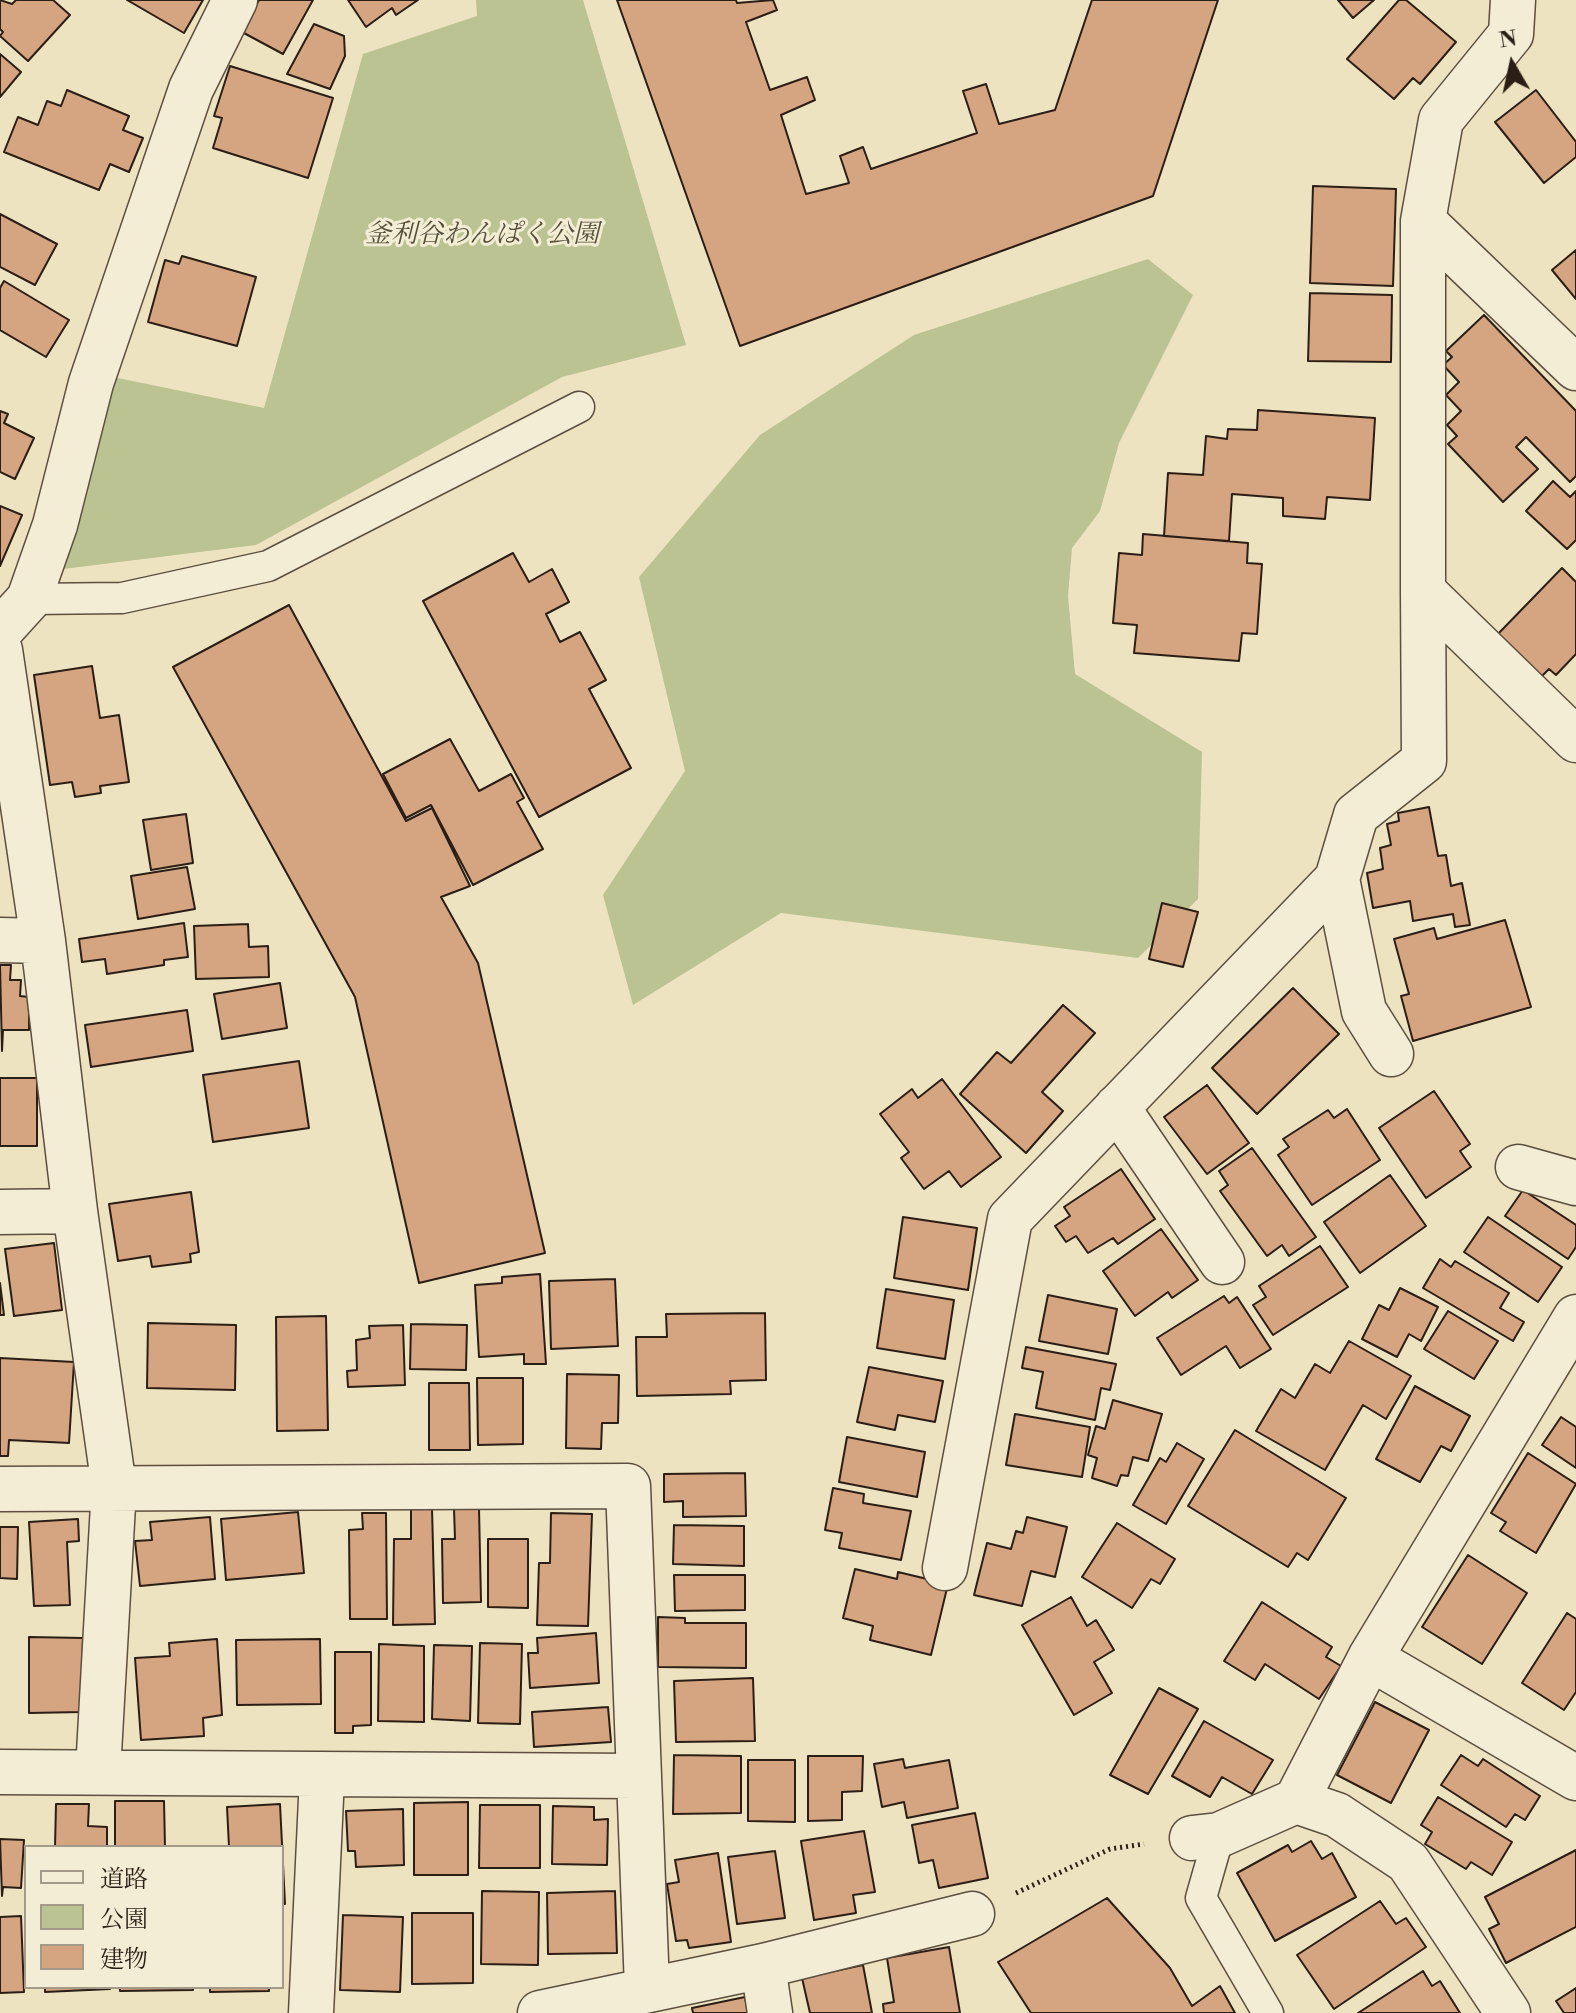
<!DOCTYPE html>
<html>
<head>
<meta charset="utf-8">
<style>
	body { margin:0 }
	#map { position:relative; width:1576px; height:2013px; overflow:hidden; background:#ede3c0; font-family:"Libre Bodoni","Noto Serif JP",serif }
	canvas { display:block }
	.legend { position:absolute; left:24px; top:1845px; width:260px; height:144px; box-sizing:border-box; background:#f3edd6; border:2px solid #a39a89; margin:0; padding:10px 14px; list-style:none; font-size:24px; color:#2b1e15 }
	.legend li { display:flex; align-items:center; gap:16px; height:40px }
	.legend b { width:40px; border:2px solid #a39a89 }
	.north { position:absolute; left:1472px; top:24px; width:80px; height:80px; -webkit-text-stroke:6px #f3edd6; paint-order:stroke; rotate:351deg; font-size:22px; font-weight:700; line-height:32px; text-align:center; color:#2b1e15 }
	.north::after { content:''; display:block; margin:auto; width:28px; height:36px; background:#2b1e15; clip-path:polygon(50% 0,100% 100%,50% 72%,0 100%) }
</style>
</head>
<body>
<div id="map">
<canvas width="1576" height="2013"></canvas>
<ul class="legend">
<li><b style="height:10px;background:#f3edd6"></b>道路</li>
<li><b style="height:22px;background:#bac391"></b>公園</li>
<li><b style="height:22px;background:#d5a481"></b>建物</li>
</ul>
<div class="north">N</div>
</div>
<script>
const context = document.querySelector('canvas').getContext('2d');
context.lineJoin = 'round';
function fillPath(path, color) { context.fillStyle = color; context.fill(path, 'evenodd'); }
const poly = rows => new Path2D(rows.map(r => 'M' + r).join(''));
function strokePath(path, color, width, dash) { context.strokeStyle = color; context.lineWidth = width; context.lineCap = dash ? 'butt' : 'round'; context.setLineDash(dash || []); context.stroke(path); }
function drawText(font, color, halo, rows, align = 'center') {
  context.font = font + ' "Libre Bodoni","Noto Serif JP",serif'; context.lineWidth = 6; context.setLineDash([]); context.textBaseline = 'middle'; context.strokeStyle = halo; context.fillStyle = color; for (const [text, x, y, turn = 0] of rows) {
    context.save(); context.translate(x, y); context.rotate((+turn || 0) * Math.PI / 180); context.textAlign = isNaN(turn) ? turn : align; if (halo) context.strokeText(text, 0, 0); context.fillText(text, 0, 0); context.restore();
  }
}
fillPath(poly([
	[476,0,583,0,686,345,562,377,256,545,63,569,108,376,264,408,363,54,477,16],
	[1148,259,1193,295,1119,443,1100,511,1072,548,1068,596,1075,674,1202,752,1198,899,1138,958,781,913,633,1005,603,895,685,771,639,577,760,435,914,335]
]), '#bac391');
const building = poly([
	[0,0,12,4,16,0,53,0,70,15,28,61,0,36,3,32,0,29,0,0],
	[127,0,203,0,184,33,127,0],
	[259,0,313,0,283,54,242,32,259,0],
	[348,0,418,0,396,15,392,8,366,27,348,0],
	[617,0,736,0,737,3,773,0,777,10,746,22,770,90,807,77,815,100,781,115,806,194,849,183,840,156,863,147,871,169,977,133,963,91,986,84,999,124,1055,110,1092,0,1218,0,1153,196,740,346,617,0],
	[1338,0,1374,0,1353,18,1338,0],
	[1399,0,1406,0,1456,42,1420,84,1413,78,1394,99,1347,59,1399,0],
	[314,24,344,36,345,56,330,89,287,74,314,24],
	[0,54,21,72,0,97,0,54],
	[230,66,333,98,308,178,213,148,222,118,214,116,230,66],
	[67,90,129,116,123,130,143,138,129,172,110,164,99,190,4,152,18,117,38,125,47,101,61,106,67,90],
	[1536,90,1576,142,1576,157,1544,183,1495,122,1536,90],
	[1313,186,1396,189,1393,286,1310,283,1313,186],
	[0,214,57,244,35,285,0,267,0,214],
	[1576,250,1576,299,1552,270,1576,250],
	[182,256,256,277,237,346,148,322,165,260,179,264,182,256],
	[4,281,69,320,46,357,0,330,0,288,4,281],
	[1310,293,1392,295,1391,362,1308,361,1310,293],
	[1484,315,1576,411,1576,476,1570,482,1526,437,1516,447,1538,469,1503,502,1448,444,1457,436,1447,425,1461,411,1446,395,1459,382,1443,365,1452,357,1446,351,1484,315],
	[1258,410,1375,418,1370,500,1327,497,1325,519,1283,516,1283,498,1232,494,1229,541,1164,536,1168,473,1203,475,1206,436,1227,439,1228,429,1257,430,1258,410],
	[0,411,8,414,4,423,34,438,15,479,0,472,0,411],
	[1553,481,1570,497,1576,491,1576,540,1567,549,1526,511,1553,481],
	[0,506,22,515,0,566,0,506],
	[1143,534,1248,543,1247,563,1262,564,1257,634,1242,633,1239,661,1134,653,1137,625,1113,623,1119,553,1142,555,1143,534],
	[513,553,529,582,552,569,569,602,546,614,560,642,580,632,606,680,589,689,631,768,539,817,423,601,513,553],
	[1562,568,1576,582,1576,654,1556,675,1549,669,1541,677,1497,635,1562,568],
	[289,605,406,821,432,808,470,886,441,897,478,963,545,1253,419,1283,355,997,173,667,289,605],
	[92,666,100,718,119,715,129,782,100,786,101,793,75,797,72,782,50,785,34,675,92,666],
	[450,739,479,791,511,774,524,798,517,802,543,849,473,885,431,805,406,818,383,774,450,739],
	[1429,807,1438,856,1446,855,1451,886,1462,883,1470,925,1455,927,1453,914,1413,921,1410,901,1373,908,1367,873,1383,869,1380,848,1391,845,1387,824,1399,821,1398,813,1429,807],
	[186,814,193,863,151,870,143,820,186,814],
	[187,867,195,909,138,919,131,876,187,867],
	[1162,903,1198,912,1183,967,1149,959,1162,903],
	[1505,920,1531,1007,1413,1041,1401,996,1409,994,1394,939,1434,928,1437,939,1505,920],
	[184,923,188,957,164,960,164,965,107,974,105,959,82,962,79,939,184,923],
	[248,924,249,947,268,946,269,977,196,979,194,926,248,924],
	[0,965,11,965,10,980,21,980,20,996,29,997,29,1030,3,1030,2,1051,0,965],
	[280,983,287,1028,222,1039,214,994,280,983],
	[1293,988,1339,1034,1257,1114,1212,1068,1293,988],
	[1063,1005,1095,1033,1042,1092,1063,1111,1026,1153,960,1094,997,1052,1011,1063,1063,1005],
	[187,1010,193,1051,91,1067,85,1025,187,1010],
	[299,1061,309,1128,213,1142,203,1075,299,1061],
	[0,1078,37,1078,37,1146,0,1146,0,1078],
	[942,1079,1001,1157,961,1187,949,1171,924,1189,901,1158,909,1152,880,1114,912,1089,918,1098,942,1079],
	[1207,1085,1249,1143,1207,1174,1164,1117,1207,1085],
	[1434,1091,1470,1144,1460,1151,1471,1167,1426,1198,1379,1128,1434,1091],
	[1347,1109,1380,1160,1312,1205,1278,1155,1289,1147,1283,1139,1328,1110,1334,1118,1347,1109],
	[1252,1148,1316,1237,1289,1256,1282,1245,1267,1256,1220,1191,1228,1185,1219,1171,1252,1148],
	[1121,1169,1155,1219,1118,1244,1113,1238,1088,1253,1076,1236,1066,1242,1055,1226,1070,1216,1064,1207,1121,1169],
	[1390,1175,1426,1226,1360,1273,1324,1222,1390,1175],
	[1523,1190,1576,1225,1576,1247,1568,1259,1505,1216,1523,1190],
	[191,1192,199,1252,190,1254,191,1262,152,1267,150,1256,118,1261,109,1204,191,1192],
	[903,1217,977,1228,968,1290,894,1278,903,1217],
	[1488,1217,1562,1267,1538,1302,1464,1252,1488,1217],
	[1161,1229,1198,1280,1172,1298,1168,1292,1135,1316,1103,1271,1161,1229],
	[54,1243,62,1310,14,1316,5,1249,54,1243],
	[1320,1246,1348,1287,1273,1335,1253,1305,1266,1297,1259,1286,1320,1246],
	[1440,1259,1451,1267,1455,1261,1509,1293,1500,1308,1524,1322,1513,1341,1423,1288,1440,1259],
	[540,1274,546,1364,524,1364,524,1354,479,1357,475,1285,502,1283,502,1277,540,1274],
	[615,1279,618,1346,551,1349,549,1281,615,1279],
	[0,1283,4,1315,0,1315,0,1283],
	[1400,1288,1438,1307,1421,1341,1409,1334,1397,1357,1362,1339,1379,1305,1389,1310,1400,1288],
	[886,1289,954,1300,945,1359,877,1348,886,1289],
	[1048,1295,1117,1309,1108,1354,1039,1341,1048,1295],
	[1224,1296,1229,1303,1237,1297,1271,1349,1240,1368,1226,1346,1181,1375,1157,1338,1224,1296],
	[1448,1311,1498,1341,1474,1379,1424,1349,1448,1311],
	[765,1313,766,1380,730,1381,731,1394,637,1396,636,1337,667,1337,666,1314,765,1313],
	[326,1316,328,1430,277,1431,276,1317,326,1316],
	[148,1323,236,1325,235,1390,147,1388,148,1323],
	[411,1324,467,1325,466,1370,410,1369,411,1324],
	[403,1325,405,1385,348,1387,347,1371,357,1370,356,1340,370,1338,369,1326,403,1325],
	[1349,1341,1411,1376,1386,1419,1363,1405,1325,1470,1256,1431,1281,1389,1295,1398,1315,1364,1330,1373,1349,1341],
	[1026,1347,1116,1364,1110,1390,1101,1388,1095,1420,1036,1408,1043,1372,1022,1368,1026,1347],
	[0,1358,74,1362,69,1443,9,1440,8,1456,0,1456,0,1358],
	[869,1367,943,1381,935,1422,898,1415,895,1430,857,1422,869,1367],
	[567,1374,619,1375,618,1423,602,1423,601,1449,566,1448,567,1374],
	[477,1378,523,1378,523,1444,478,1445,477,1378],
	[429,1383,469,1383,470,1450,429,1450,429,1383],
	[1415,1386,1470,1416,1451,1451,1441,1446,1420,1482,1376,1459,1415,1386],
	[1113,1400,1162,1414,1148,1461,1133,1457,1128,1476,1121,1475,1117,1486,1092,1478,1097,1458,1088,1455,1096,1426,1105,1429,1113,1400],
	[1015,1414,1090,1427,1082,1477,1006,1465,1015,1414],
	[1561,1417,1576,1427,1576,1468,1542,1445,1561,1417],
	[1235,1430,1346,1498,1308,1560,1297,1553,1288,1567,1188,1506,1235,1430],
	[847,1437,925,1452,917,1497,839,1482,847,1437],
	[1177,1443,1204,1459,1166,1524,1133,1505,1160,1458,1166,1462,1177,1443],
	[1528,1453,1576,1484,1536,1553,1500,1531,1506,1522,1491,1513,1528,1453],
	[745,1473,746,1516,683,1517,683,1501,664,1502,664,1474,745,1473],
	[833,1488,864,1494,863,1503,911,1511,901,1560,839,1548,842,1533,825,1530,833,1488],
	[411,1508,432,1508,435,1624,393,1625,394,1539,411,1539,411,1508],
	[479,1508,481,1602,443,1603,442,1539,455,1539,454,1509,479,1508],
	[298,1512,304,1573,226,1580,221,1519,298,1512],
	[362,1513,386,1513,387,1619,350,1619,349,1530,363,1529,362,1513],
	[551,1513,592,1514,588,1626,537,1625,539,1563,550,1563,551,1513],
	[210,1517,215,1579,140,1586,135,1541,152,1540,150,1522,210,1517],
	[1027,1517,1067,1527,1055,1577,1031,1571,1022,1606,974,1595,987,1543,1011,1549,1016,1531,1023,1533,1027,1517],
	[78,1519,79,1541,67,1542,70,1605,34,1606,29,1522,78,1519],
	[1117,1523,1175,1559,1160,1584,1151,1579,1132,1608,1082,1577,1117,1523],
	[674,1525,744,1526,744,1566,673,1564,674,1525],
	[0,1527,18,1527,17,1579,0,1578,0,1527],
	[488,1539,528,1539,528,1608,488,1607,488,1539],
	[1468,1555,1527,1593,1482,1664,1422,1627,1468,1555],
	[855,1569,897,1579,898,1572,948,1584,931,1655,870,1640,873,1626,843,1618,855,1569],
	[674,1575,745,1575,745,1610,675,1611,674,1575],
	[1071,1597,1087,1626,1096,1620,1114,1650,1094,1662,1112,1693,1074,1715,1022,1625,1071,1597],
	[1262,1602,1332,1647,1326,1657,1341,1666,1319,1699,1265,1664,1255,1680,1224,1661,1262,1602],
	[1567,1613,1576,1619,1576,1692,1564,1710,1522,1683,1567,1613],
	[658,1617,685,1618,685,1623,746,1623,746,1668,658,1667,658,1617],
	[596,1633,599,1683,530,1688,528,1653,538,1653,537,1638,596,1633],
	[29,1637,83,1638,82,1712,29,1713,29,1637],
	[217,1639,222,1715,203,1718,204,1736,141,1740,135,1658,170,1656,169,1643,217,1639],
	[320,1639,321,1704,237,1705,236,1640,320,1639],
	[480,1643,522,1644,520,1724,478,1723,480,1643],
	[379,1644,424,1646,424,1722,378,1721,379,1644],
	[434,1645,472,1646,470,1721,432,1719,434,1645],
	[335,1652,371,1652,371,1725,353,1726,353,1733,335,1733,335,1652],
	[753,1678,755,1741,676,1742,674,1681,753,1678],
	[1159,1688,1198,1709,1148,1794,1110,1775,1159,1688],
	[1375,1702,1429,1730,1391,1803,1337,1775,1375,1702],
	[608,1707,611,1742,534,1747,532,1712,608,1707],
	[1204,1721,1273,1760,1252,1794,1222,1777,1210,1797,1172,1776,1204,1721],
	[674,1755,741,1756,741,1813,673,1814,674,1755],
	[1461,1755,1478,1766,1483,1759,1540,1796,1525,1820,1515,1814,1506,1827,1441,1785,1461,1755],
	[808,1756,863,1756,862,1791,842,1792,842,1820,808,1821,808,1756],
	[903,1759,905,1768,949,1760,958,1808,907,1818,904,1802,882,1807,874,1764,903,1759],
	[748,1760,795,1760,795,1822,748,1821,748,1760],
	[1438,1797,1512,1842,1492,1875,1471,1862,1466,1869,1425,1844,1432,1832,1421,1825,1438,1797],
	[115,1801,164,1801,165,1847,115,1847,115,1801],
	[468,1802,468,1875,414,1875,414,1803,468,1802],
	[56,1804,89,1804,88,1826,107,1827,107,1847,55,1847,56,1804],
	[280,1804,285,1904,282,1904,282,1847,229,1847,227,1807,280,1804],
	[480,1805,540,1805,540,1868,479,1868,480,1805],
	[553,1806,594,1807,594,1820,608,1819,607,1865,552,1864,553,1806],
	[403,1809,404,1865,356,1867,355,1851,348,1851,346,1811,403,1809],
	[975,1813,988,1878,939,1888,933,1860,919,1863,912,1825,975,1813],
	[864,1831,875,1892,853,1895,856,1913,814,1920,801,1841,864,1831],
	[0,1839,24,1840,21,1888,3,1887,2,1896,0,1839],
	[1311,1841,1322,1859,1332,1853,1356,1897,1275,1941,1237,1873,1288,1845,1292,1852,1311,1841],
	[1576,1850,1576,1927,1506,1963,1489,1929,1499,1924,1485,1897,1576,1850],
	[775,1851,785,1918,737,1924,728,1857,775,1851],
	[718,1853,731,1942,689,1948,687,1940,676,1941,667,1884,679,1882,675,1860,718,1853],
	[482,1891,539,1892,538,1965,481,1964,482,1891],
	[615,1891,617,1953,548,1954,547,1893,615,1891],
	[1107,1898,1170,1968,1192,2006,1220,1986,1235,2013,1031,2013,998,1962,1107,1898],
	[1380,1901,1396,1924,1406,1918,1426,1947,1334,2009,1297,1955,1380,1901],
	[412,1913,473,1913,473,1983,412,1984,412,1913],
	[343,1915,403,1917,400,1992,340,1990,343,1915],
	[21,1916,24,1992,0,1993,0,1917,21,1916],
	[949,1947,960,2013,884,2013,883,2004,894,2002,887,1958,949,1947],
	[863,1965,872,2013,810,2013,802,1978,863,1965],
	[1423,1971,1432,1986,1440,1981,1460,2013,1358,2013,1423,1971],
	[45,1987,110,1987,110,1989,45,1992,45,1987],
	[120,1987,193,1987,193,1990,120,1991,120,1987],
	[210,1987,269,1987,269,1991,210,1992,210,1987],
	[1576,1988,1576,2013,1564,2013,1556,2001,1576,1988],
	[745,1997,748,2013,693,2013,692,2008,745,1997]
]);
fillPath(building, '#d5a481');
strokePath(building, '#2b1e15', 2);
const service = poly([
	[29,599,122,598,268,566,579,407],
	[1219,1835,1201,1898,1268,2013]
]);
const minor = poly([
	[1513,0,1511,34,1441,120,1423,221,1423,591,1576,740],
	[1423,221,1576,368],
	[0,631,29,599,55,525,91,383,191,89,235,0],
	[0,650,43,941,75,1211,114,1487,98,1771],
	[1337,879,1364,1011,1391,1054],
	[0,940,43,941],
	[1117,1107,1222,1262],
	[1518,1167,1576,1183],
	[0,1212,75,1211],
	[0,1489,628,1486,647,1988],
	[945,1568,1010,1219,1337,879,1356,815,1424,761,1423,591],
	[1370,1658,1576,1778],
	[0,1772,636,1776],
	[1296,1801,1337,1815,1408,1862,1508,2013],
	[1192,1838,1219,1835,1296,1801,1370,1658,1576,1317],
	[763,1966,770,2013],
	[311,2013,322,1777],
	[540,2013,763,1966,972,1914]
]);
strokePath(service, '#5c4f40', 33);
strokePath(minor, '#5c4f40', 47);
strokePath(poly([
	[1016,1893,1110,1849,1144,1844]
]), '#2b1e15', 5, [2, 4]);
strokePath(service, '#f3edd6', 30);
strokePath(minor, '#f3edd6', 44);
drawText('italic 26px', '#56503a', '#f3edd6', [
	["釜利谷わんぱく公園",482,236]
]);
</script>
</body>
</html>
